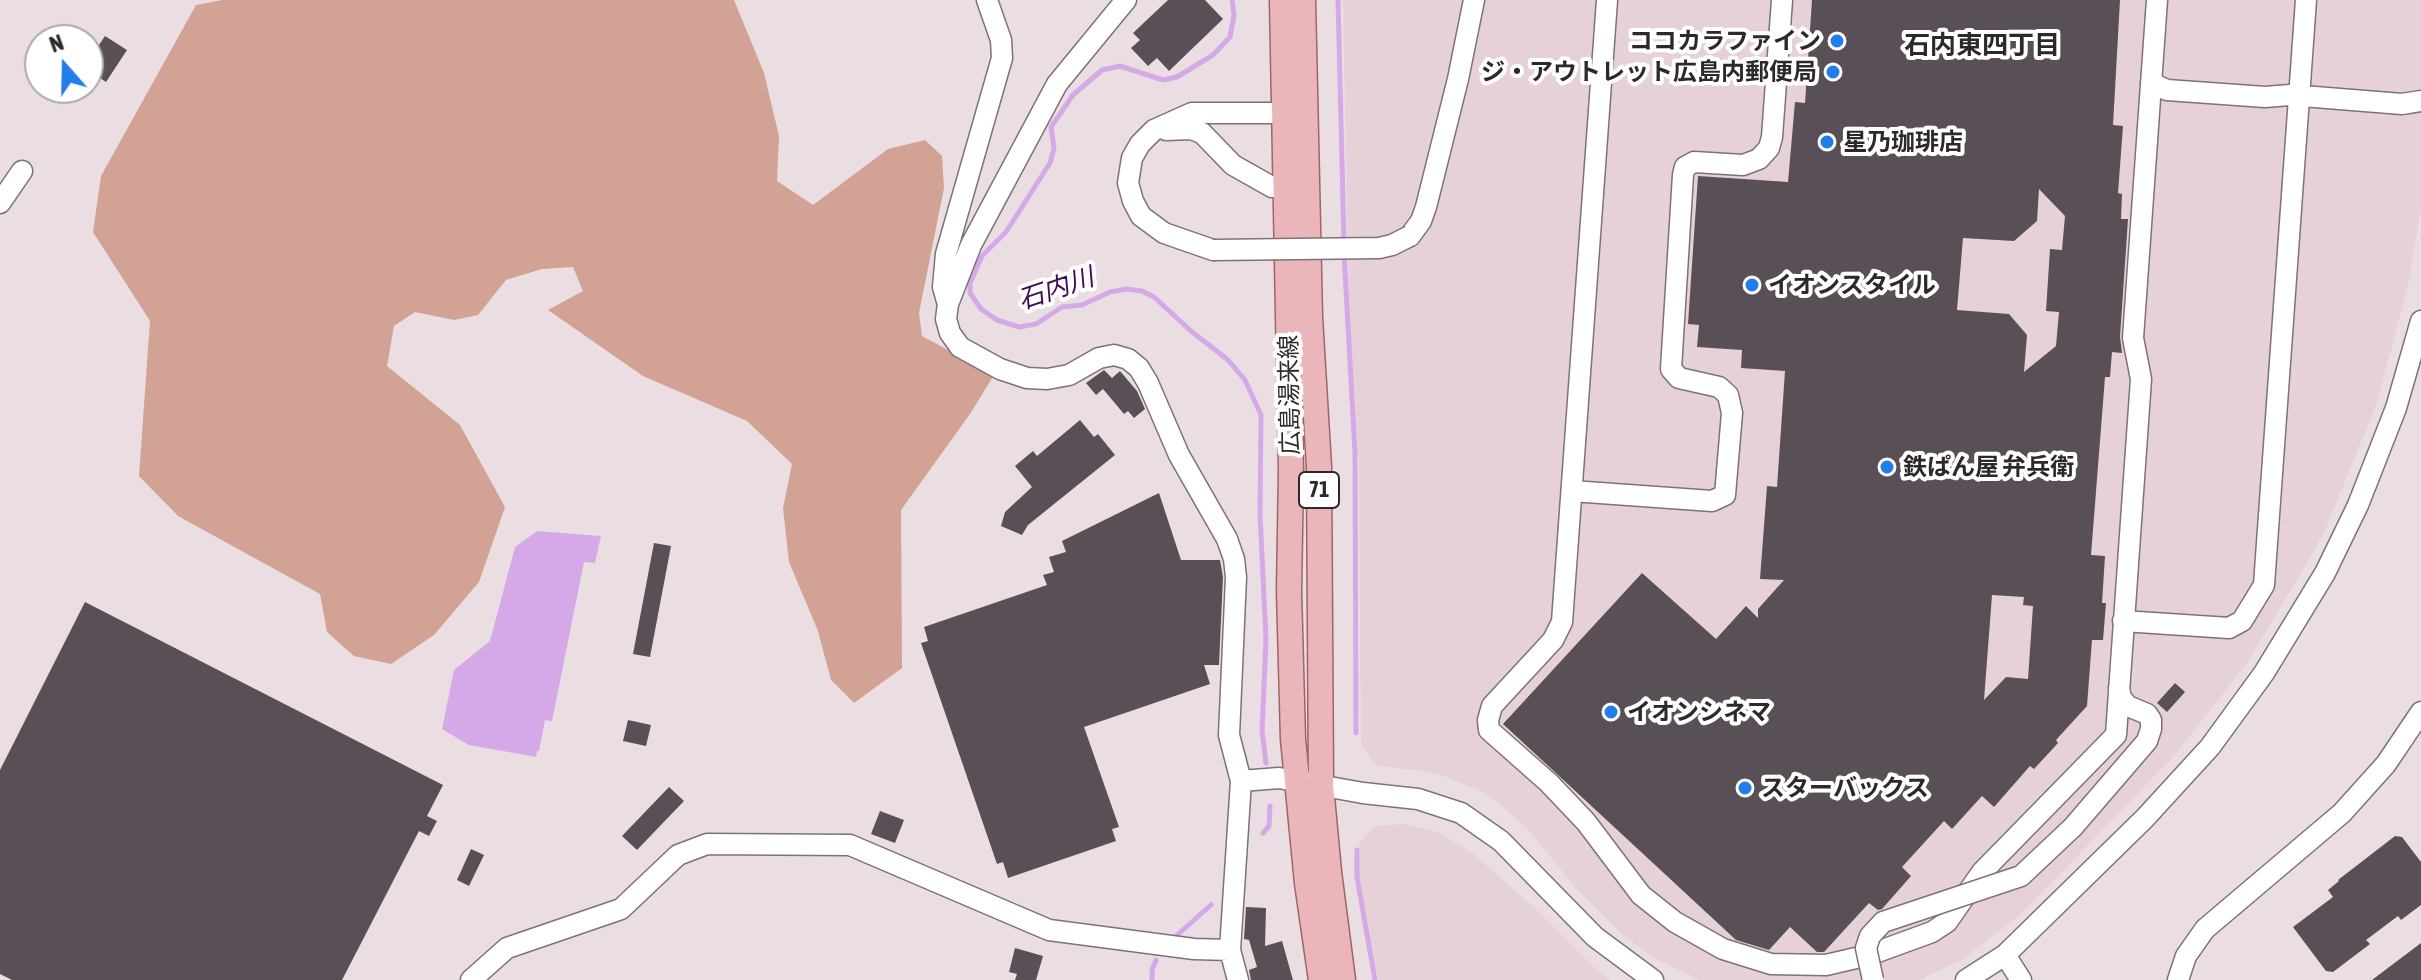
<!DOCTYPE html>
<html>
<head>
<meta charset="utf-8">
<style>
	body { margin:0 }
	#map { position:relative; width:2421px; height:980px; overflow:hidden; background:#eadee2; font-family:"Asap Condensed",sans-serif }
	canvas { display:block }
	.north { position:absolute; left:24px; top:24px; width:80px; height:80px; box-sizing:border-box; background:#fff; border:2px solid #aba9aa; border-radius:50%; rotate:340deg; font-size:22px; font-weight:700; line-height:32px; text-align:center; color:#2d282a }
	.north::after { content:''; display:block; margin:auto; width:28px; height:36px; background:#217de7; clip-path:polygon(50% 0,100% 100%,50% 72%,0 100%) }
</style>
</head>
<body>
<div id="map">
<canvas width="2421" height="980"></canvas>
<div class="north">N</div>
</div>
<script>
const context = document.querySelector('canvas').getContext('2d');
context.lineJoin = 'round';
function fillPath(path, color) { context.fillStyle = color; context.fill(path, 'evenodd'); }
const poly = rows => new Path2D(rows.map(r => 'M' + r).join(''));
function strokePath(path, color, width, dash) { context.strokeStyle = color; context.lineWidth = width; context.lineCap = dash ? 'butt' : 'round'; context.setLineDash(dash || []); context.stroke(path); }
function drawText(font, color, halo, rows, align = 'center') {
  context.font = font + ' "Asap Condensed","Noto Sans JP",sans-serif'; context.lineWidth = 8; context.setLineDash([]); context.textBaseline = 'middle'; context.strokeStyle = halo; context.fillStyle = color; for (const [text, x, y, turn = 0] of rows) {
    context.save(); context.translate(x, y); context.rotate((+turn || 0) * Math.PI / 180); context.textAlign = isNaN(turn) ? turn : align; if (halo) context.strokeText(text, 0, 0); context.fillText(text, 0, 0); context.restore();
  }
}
fillPath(poly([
	[1343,0,2421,0,2421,206,2409,282,2377,403,2326,528,2310,558,2247,663,2174,756,2021,914,1963,959,1919,980,1699,980,1656,959,1623,935,1577,889,1527,828,1498,803,1479,790,1443,776,1424,771,1377,766,1361,745,1359,464,1349,312],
	[1403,824,1438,832,1471,852,1539,912,1598,971,1610,980,1378,980,1359,877,1359,843,1375,826]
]), '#e6d1d8');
fillPath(poly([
	[222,0,734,0,764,73,779,136,777,181,813,205,888,149,925,140,942,156,944,188,919,313,922,336,994,375,970,414,901,510,902,668,854,703,831,680,818,631,789,562,783,508,792,464,747,421,643,376,548,310,583,291,573,267,542,269,506,280,478,315,454,320,415,312,394,326,387,366,460,425,505,507,479,582,434,635,391,664,354,656,327,632,320,594,178,516,139,476,150,321,93,232,101,176,196,5]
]), '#d2a294');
fillPath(poly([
	[537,531,601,536,595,563,584,562,552,721,545,720,539,751,537,751,536,757,469,745,442,729,454,670,490,641,515,547]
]), '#d5a9e8');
strokePath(poly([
	[1232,0,1234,15,1230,37,1213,55,1177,77,1163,80,1120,66,1102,70,1073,95,1051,127,1054,148,1050,163,1006,232,982,256,970,283,970,293,981,309,997,320,1019,327,1036,324,1062,307,1082,305,1110,292,1126,289,1142,291,1154,297,1191,331,1228,360,1245,380,1261,415,1260,514,1266,639,1262,731,1266,763],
	[1338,0,1344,243],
	[1344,253,1355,452,1356,733],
	[1263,833,1269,826,1270,806],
	[1357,850,1357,877,1375,980],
	[1176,936,1211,905],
	[1152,980,1152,970,1156,960]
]), '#d5a9e8', 5);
fillPath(poly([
	[1168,0,1205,0,1223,19,1169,71,1157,58,1148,66,1131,48,1140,40,1133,33],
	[1812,0,2120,0,2113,125,2123,126,2118,193,2122,194,2121,219,2128,219,2120,337,2122,353,2112,352,2110,377,2105,377,2091,555,2105,556,2102,603,2106,603,2103,640,2092,640,2087,706,2056,740,2058,743,2034,769,2030,766,1994,807,1982,796,1952,829,1944,821,1902,867,1911,876,1882,909,1878,910,1869,903,1824,952,1817,952,1790,927,1769,950,1736,940,1503,724,1642,573,1716,639,1746,606,1758,618,1758,609,1784,580,1760,579,1767,486,1777,487,1785,371,1741,368,1742,350,1697,347,1699,325,1688,324,1698,176,1788,182,1795,102,1805,103],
	[2039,189,2065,216,2062,250,2050,249,2046,311,2059,312,2056,346,2024,372,2027,335,2009,314,1957,310,1963,238,2014,241,2037,221],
	[1992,595,2024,597,2023,605,2033,606,2028,679,2006,677,1984,700],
	[105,36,127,50,106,82,88,70,88,61],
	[1104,370,1112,378,1120,371,1137,391,1145,409,1134,418,1128,411,1124,414,1103,389,1096,395,1086,383],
	[1080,420,1094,437,1098,434,1115,455,1028,525,1022,535,1001,526,1005,512,1032,487,1015,466,1033,451,1037,456],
	[1159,493,1181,560,1220,560,1223,577,1219,665,1204,665,1210,684,1084,727,1119,827,1112,829,1116,841,1008,878,1003,862,997,864,921,643,928,641,924,627,1047,585,1043,575,1054,572,1049,557,1066,552,1062,541],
	[654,543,671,546,650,657,633,654],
	[85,602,443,785,427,816,437,821,429,836,419,831,342,980,12,980,0,974,0,770],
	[2175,683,2185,692,2167,712,2157,703],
	[628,720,651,725,646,746,623,741],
	[669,787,684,801,637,850,622,836],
	[880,811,904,820,895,843,871,834],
	[2395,836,2402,837,2421,862,2421,905,2401,920,2398,916,2366,940,2370,944,2333,972,2326,971,2293,927,2333,897,2328,890,2339,881,2338,880],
	[471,849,484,855,469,886,457,880],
	[1246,907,1266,908,1265,946,1282,941,1293,980,1251,980,1249,970,1257,967,1249,940,1244,939],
	[2421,943,2421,980,2372,980],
	[1015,948,1043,956,1036,980,1015,980,1017,974,1009,972]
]), '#585056');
const minor = poly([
	[1126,0,1057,84,971,245,948,304,946,319,950,333,960,347,1000,369,1027,378,1047,379,1069,375,1099,358,1114,355,1128,359,1139,368,1148,383,1179,455,1227,539,1234,559,1236,577,1229,735,1241,781,1230,950,1238,980],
	[1607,0,1562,622,1553,640,1492,706,1488,720,1489,730,1549,783,1586,822,1641,895,1675,922,1723,949,1771,964,1826,965,1869,955,1932,932,1947,922,1982,872,2116,735,2141,379,2133,338,2157,0],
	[2151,83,2167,90,2265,97,2290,95,2402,104,2421,101],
	[1166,130,1191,129,1202,133,1233,165,1272,187],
	[0,203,22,171],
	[1410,236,1421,221,1426,207,1458,79,1474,0],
	[1213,250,1164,233,1141,216,1133,201,1128,183,1132,158,1140,144,1154,130,1192,113,1271,113],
	[947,301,943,287,946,254,1002,58,1001,40,987,0],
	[1572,491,1712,501,1725,495,1732,413,1728,395,1719,387,1679,378,1671,369,1683,175,1685,167,1694,162,1743,165,1759,159,1769,148,1772,137,1782,0],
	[2123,621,2229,628,2242,621,2264,585,2306,0],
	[1241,781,1279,778,1363,793,1418,799,1461,813,1501,841,1595,937,1653,980],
	[2073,827,2147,741,2151,729,2151,720,2147,714,2128,706,2121,698,2119,688],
	[2005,955,2021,980],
	[471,980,507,948,621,909,678,855,707,844,850,845,1049,930,1194,949,1230,950],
	[1966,980,2005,955,2145,818,2210,747,2264,673,2325,573,2358,505,2396,408,2421,321],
	[2178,980,2186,956,2205,929,2342,813,2386,764,2421,712]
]);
const major = poly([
	[1282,0,1291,471,1289,591,1293,739,1307,883,1321,980],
	[1303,0,1310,317,1319,467,1321,786,1329,872,1343,980]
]);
strokePath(minor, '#7d7276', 23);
strokePath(major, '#9f6468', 27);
strokePath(minor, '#fff', 20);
strokePath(major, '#ebb6b9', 24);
const minorBridge = poly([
	[1213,250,1379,248,1392,245,1410,236],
	[1873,980,1866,948,1870,936,1883,922,2021,876,2073,827]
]);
strokePath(minorBridge, '#7d7276', 23, []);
strokePath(minorBridge, '#fff', 20);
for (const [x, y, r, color] of [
	[1837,41,8,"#217de7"],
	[1833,72,8,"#217de7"],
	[1827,142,8,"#217de7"],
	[1752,285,8,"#217de7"],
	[1887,467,8,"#217de7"],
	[1611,712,8,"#217de7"],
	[1745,788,8,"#217de7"]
]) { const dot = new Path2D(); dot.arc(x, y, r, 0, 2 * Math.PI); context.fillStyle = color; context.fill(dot); strokePath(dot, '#fff', 3); }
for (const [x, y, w] of [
	[1319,490,40]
]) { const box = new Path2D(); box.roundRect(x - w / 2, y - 18, w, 36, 6); context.fillStyle = '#fff'; context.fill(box); strokePath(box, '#2d282a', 2); }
drawText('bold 22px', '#2d282a', null, [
	["71",1319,490]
]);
drawText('bold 24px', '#2d282a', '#fff', [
	["ココカラファイン",1821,41,"right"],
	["ジ・アウトレット広島内郵便局",1817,72,"right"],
	["星乃珈琲店",1843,142],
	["イオンスタイル",1768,285],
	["鉄ぱん屋 弁兵衛",1903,467],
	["イオンシネマ",1627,712],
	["スターバックス",1761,788]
], 'left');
drawText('24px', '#2d282a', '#fff', [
	["広島湯来線",1290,395,-91]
]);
drawText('bold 26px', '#2d282a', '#fff', [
	["石内東四丁目",1982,46]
]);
drawText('italic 26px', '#420954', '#fff', [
	["石内川",1056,289,-19]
]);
</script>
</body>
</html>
